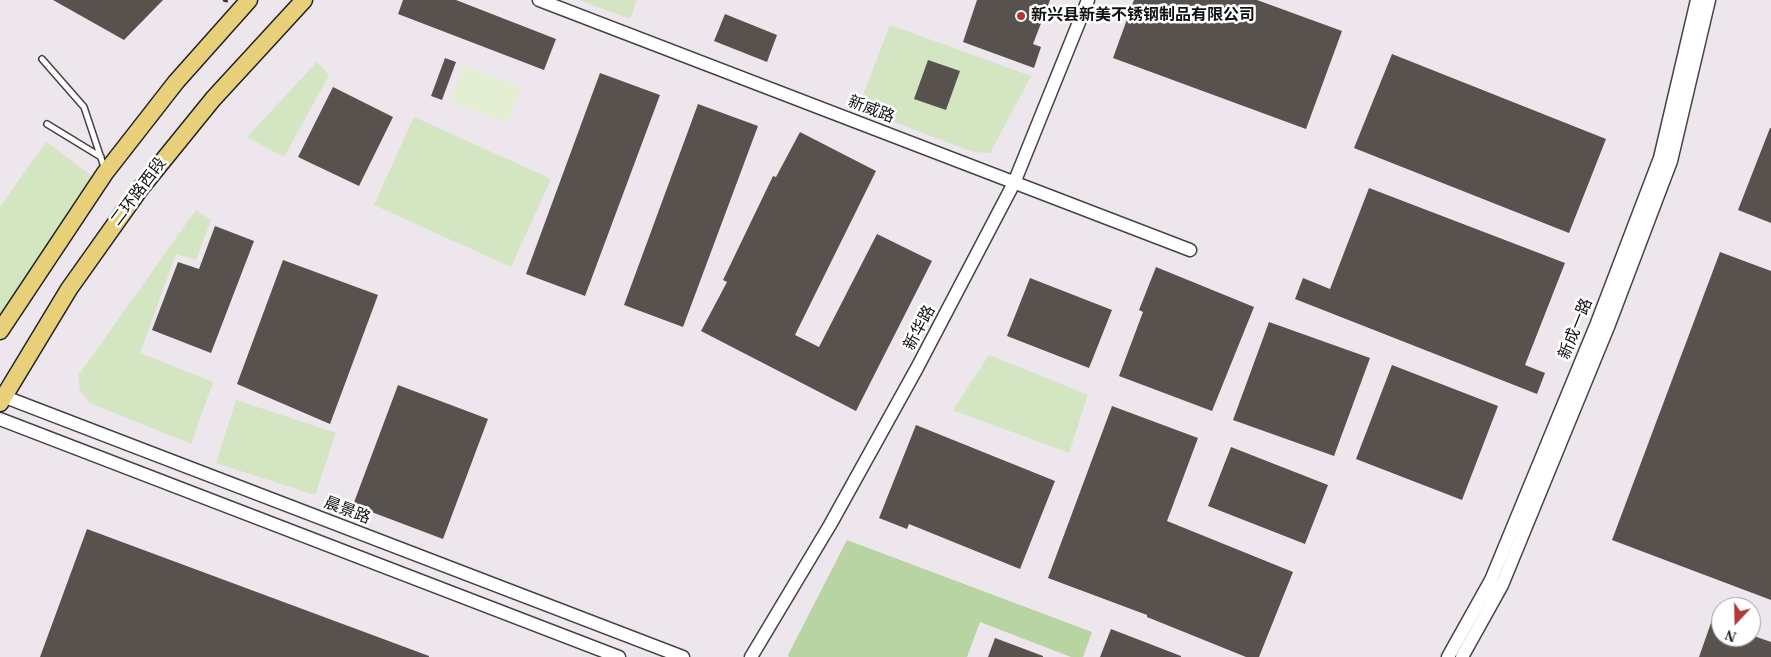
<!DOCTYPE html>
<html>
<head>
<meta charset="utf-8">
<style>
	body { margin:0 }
	#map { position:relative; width:1771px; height:657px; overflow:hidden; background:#fefcf5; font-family:"Times New Roman",serif }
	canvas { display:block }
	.north { position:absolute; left:1711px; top:597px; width:50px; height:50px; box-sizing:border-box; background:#fff; border:1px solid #9f9f9f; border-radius:50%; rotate:201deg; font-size:14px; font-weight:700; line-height:20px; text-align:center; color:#101010 }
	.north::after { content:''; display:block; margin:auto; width:18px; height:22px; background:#b1383b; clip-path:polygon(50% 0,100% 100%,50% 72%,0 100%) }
</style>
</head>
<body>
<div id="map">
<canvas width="1771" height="657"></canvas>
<div class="north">N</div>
</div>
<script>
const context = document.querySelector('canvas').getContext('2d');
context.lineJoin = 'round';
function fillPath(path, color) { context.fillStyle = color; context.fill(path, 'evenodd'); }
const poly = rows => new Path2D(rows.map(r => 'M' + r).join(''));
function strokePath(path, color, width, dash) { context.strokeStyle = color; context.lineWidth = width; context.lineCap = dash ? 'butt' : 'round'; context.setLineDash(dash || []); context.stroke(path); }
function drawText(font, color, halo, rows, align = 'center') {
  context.font = font + ' "Times New Roman","Noto Sans SC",serif'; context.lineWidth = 5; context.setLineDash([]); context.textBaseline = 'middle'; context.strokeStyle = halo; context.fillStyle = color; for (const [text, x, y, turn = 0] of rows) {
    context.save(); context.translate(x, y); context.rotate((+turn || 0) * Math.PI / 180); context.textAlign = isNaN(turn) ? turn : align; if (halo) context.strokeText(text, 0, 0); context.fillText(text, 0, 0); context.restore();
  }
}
fillPath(poly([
	[0,0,1771,0,1771,657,0,657],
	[1721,607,1751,607,1751,637,1721,637]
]), '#ede6ed');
fillPath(poly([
	[579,0,637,0,630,19],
	[890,25,1031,76,990,153,973,152,858,108],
	[317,62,329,75,284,157,247,137],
	[414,117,551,179,511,267,374,205],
	[46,142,92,176,0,316,0,207],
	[196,210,211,220,196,260,176,254,140,353,213,382,191,444,90,403,80,391,78,376],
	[989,355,1088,395,1069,453,953,410],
	[236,400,336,433,315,495,216,463]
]), '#d3e5c1');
fillPath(poly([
	[847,540,1092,632,1083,657,1071,657,980,622,967,657,789,657,788,655]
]), '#b8d4a3');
fillPath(poly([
	[463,65,521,87,507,123,450,101]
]), '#e3eed2');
fillPath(poly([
	[53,0,163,0,124,40],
	[403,0,456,0,556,39,544,70,398,14],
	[977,0,1050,0,1033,44,1041,47,1034,68,963,42],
	[1134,0,1257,0,1342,31,1306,129,1113,58],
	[725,14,777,35,767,62,714,41],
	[1392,54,1606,139,1569,233,1354,148],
	[445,58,456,62,442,100,431,96],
	[928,60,960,71,946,110,914,99],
	[600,73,660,95,585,296,526,274],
	[333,87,393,117,359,186,298,157],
	[698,104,758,126,683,327,624,305],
	[1770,128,1771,128,1771,223,1738,210],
	[800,132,876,171,795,335,819,347,877,234,932,261,856,411,701,331,727,282,723,280,773,176,776,177],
	[1369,188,1565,263,1525,365,1545,373,1537,394,1295,299,1303,278,1330,289],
	[215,226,254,241,211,353,152,330,178,262,199,269],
	[1720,252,1771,271,1771,600,1612,540],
	[283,260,378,295,330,424,237,384],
	[1156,267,1254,307,1212,411,1119,376,1143,312,1139,310],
	[1030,278,1112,310,1089,368,1007,336],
	[1269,322,1370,358,1334,456,1233,420],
	[1392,365,1498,406,1462,500,1356,459],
	[398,385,488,419,443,539,353,505],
	[1112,406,1198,438,1167,521,1293,572,1259,657,1246,657,1147,617,1147,615,1048,578],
	[916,425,1055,481,1020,569,909,524,907,529,879,518],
	[1231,447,1328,485,1305,544,1208,506],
	[87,529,429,656,429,657,40,657],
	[1712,620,1721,623,1721,637,1751,637,1751,635,1771,642,1771,657,1699,657],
	[1111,629,1181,656,1181,657,1100,657],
	[995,638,1043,656,1043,657,988,657]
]), '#58524e');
const service = poly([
	[42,59,84,107,104,167],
	[47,124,101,157]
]);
const tertiary = poly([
	[539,0,1190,250],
	[0,395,683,657],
	[0,419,619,657],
	[751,657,830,525,917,368,1014,183,1088,0],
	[1448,657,1491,580,1597,323,1660,158,1697,0],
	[1462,657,1502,585,1608,327,1671,161,1709,0]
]);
const primary = poly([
	[0,331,105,173,176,82,249,0],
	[0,403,69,289,140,189,213,99,304,0]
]);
strokePath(service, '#434343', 8);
strokePath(tertiary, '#434343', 15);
strokePath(primary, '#212121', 19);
strokePath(poly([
	[223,0,229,2]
]), '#323232', 2.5, [5, 2.5]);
strokePath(service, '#fff', 5);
strokePath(tertiary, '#fff', 12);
strokePath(primary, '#e8d07a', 16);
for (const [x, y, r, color] of [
	[1021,16,5,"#b1383b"]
]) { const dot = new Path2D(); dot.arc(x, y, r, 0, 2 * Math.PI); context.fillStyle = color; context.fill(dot); strokePath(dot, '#fff', 2); }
drawText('bold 16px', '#101010', '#fff', [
	["新兴县新美不锈钢制品有限公司",1031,16]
], 'left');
drawText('16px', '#101010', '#fff', [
	["新威路",871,110,21],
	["二环路西段",139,192,-53],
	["新华路",920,328,-62],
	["新成一路",1576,329,-68],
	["晨景路",347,511,21]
]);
</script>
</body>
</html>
